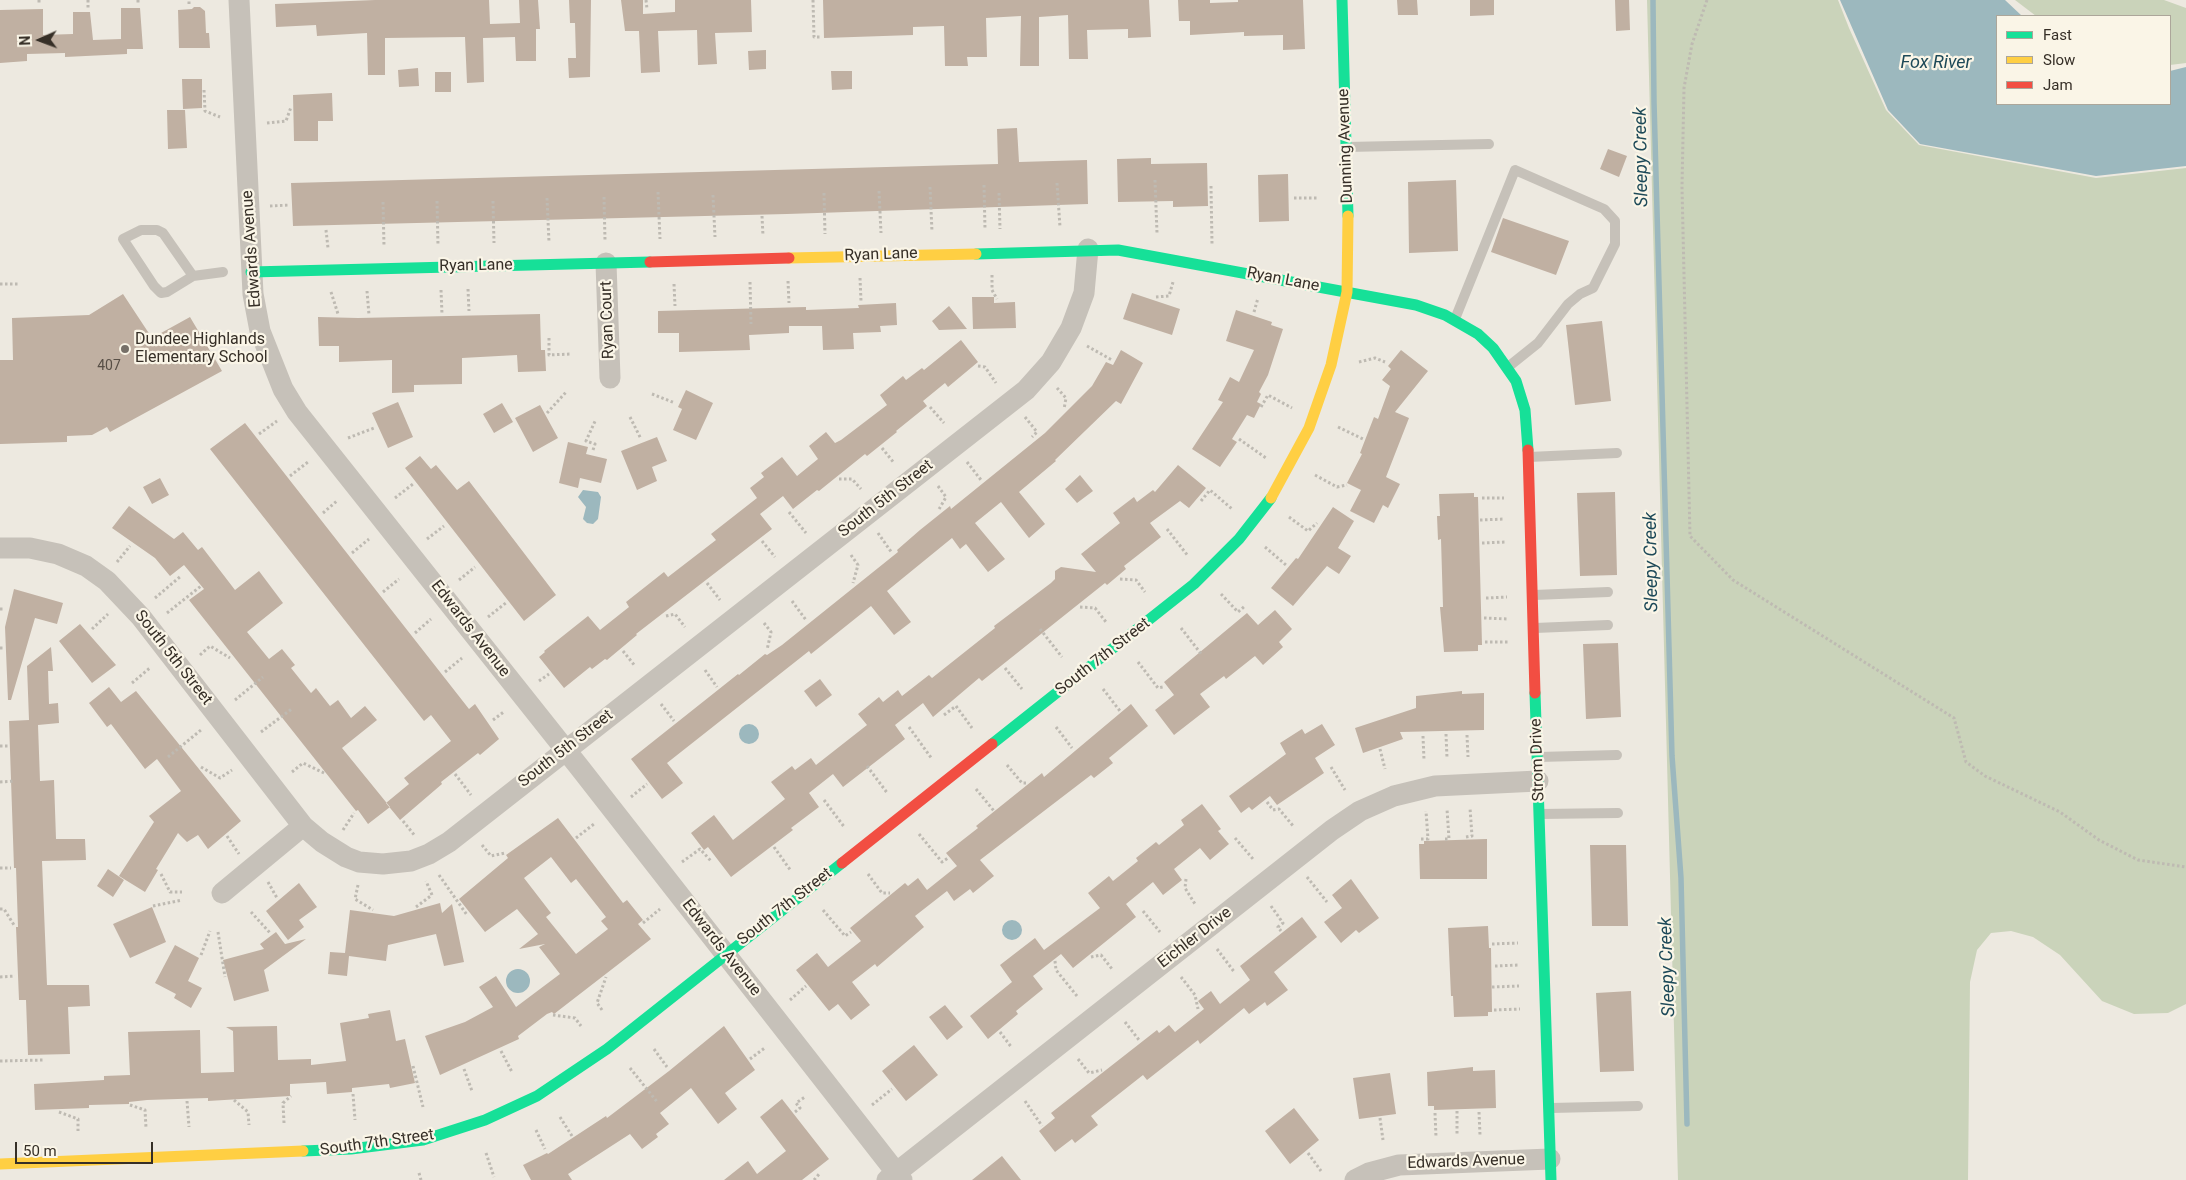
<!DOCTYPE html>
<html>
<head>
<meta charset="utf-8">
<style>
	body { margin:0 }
	#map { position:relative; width:2186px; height:1180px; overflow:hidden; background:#ede9e0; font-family:Roboto,sans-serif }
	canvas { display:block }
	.legend { position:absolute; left:1996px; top:15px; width:175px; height:90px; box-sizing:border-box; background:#faf5e7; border:1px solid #aca69a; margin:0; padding:6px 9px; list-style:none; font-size:15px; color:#362f27 }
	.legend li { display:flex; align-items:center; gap:10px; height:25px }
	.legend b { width:25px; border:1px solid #aca69a }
	.north { position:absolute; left:15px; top:15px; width:50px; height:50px; -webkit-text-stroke:4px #faf5e7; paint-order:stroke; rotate:268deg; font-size:14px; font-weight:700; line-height:20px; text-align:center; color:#362f27 }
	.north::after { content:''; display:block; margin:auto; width:18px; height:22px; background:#362f27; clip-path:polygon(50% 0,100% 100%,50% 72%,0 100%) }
	.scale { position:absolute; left:15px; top:1142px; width:138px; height:22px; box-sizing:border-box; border:2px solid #362f27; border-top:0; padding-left:6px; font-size:15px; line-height:18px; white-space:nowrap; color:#362f27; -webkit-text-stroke:4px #faf5e7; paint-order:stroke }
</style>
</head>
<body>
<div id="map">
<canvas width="2186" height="1180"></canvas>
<ul class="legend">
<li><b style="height:6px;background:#16e098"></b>Fast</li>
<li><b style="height:6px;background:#ffcf43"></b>Slow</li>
<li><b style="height:6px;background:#f24e42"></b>Jam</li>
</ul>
<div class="north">N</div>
<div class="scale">50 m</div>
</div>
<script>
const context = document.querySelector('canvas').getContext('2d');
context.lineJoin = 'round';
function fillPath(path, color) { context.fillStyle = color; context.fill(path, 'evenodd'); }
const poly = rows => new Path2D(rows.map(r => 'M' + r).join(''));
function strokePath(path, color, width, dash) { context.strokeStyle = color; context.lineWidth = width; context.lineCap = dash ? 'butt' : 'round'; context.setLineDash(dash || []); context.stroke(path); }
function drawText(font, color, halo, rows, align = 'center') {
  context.font = font + ' Roboto,sans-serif'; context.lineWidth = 4.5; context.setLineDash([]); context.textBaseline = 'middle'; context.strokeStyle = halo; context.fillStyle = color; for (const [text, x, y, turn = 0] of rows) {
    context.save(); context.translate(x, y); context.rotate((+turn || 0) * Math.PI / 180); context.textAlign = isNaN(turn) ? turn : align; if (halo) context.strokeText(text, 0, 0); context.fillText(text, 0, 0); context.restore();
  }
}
fillPath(poly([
	[1647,0,1838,0,1849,28,1886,110,1919,145,2096,178,2186,168,2186,1004,2168,1013,2134,1014,2102,1001,2060,955,2033,937,2011,931,1991,933,1977,950,1970,982,1968,1180,1678,1180],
	[2015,0,2164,0,2186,8,2186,63,2170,65,2170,16,2036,16]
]), '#cad3ba');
fillPath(poly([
	[1840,0,2005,0,2022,16,1997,16,1997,104,2170,104,2170,71,2186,67,2186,166,2096,176,1920,144,1888,110],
	[583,490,598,492,601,497,598,519,593,524,587,523,583,519,586,507,578,497],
	'739 734a10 10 0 1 1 20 0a10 10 0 1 1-20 0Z',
	'1002 930a10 10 0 1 1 20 0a10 10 0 1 1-20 0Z',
	'506 981a12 12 0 1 1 24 0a12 12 0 1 1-24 0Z'
]), '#9cb8be');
strokePath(poly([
	[1653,0,1654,102,1672,756,1681,878,1687,1124]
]), '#9cb8be', 5.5);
fillPath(poly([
	[375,0,489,0,490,24,520,23,519,0,538,0,540,29,536,29,536,61,516,61,515,37,483,38,484,82,467,83,465,37,385,38,385,75,368,75,367,33,317,36,316,25,276,27,275,4],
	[569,0,591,0,590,77,569,78,568,58,576,58,575,23,570,23],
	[621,0,643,0,643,14,675,12,675,0,751,0,752,32,715,33,717,64,698,65,697,30,658,31,660,72,641,73,639,31,625,31],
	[823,0,1149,0,1151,37,1128,38,1128,29,1087,30,1088,59,1069,59,1068,15,1039,17,1039,66,1020,66,1021,16,986,18,987,57,967,57,968,66,945,66,944,26,913,27,913,35,824,38],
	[1178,0,1210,0,1210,3,1238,2,1238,0,1303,0,1305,49,1283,50,1283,35,1244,36,1244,32,1190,35,1190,21,1179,21],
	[1397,0,1417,0,1418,15,1398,15],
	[1470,0,1494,0,1494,15,1470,16],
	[1615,0,1629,0,1630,30,1616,31],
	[194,7,200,7,205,11,206,33,209,33,210,48,179,48,178,10,192,9],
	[121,8,140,8,143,49,127,49,127,54,65,57,65,53,27,54,27,61,0,63,0,10,43,9,43,35,73,34,73,12,90,12,93,40,121,39],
	[766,50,766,69,749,70,748,51],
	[418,68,419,86,399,87,398,70],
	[831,71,852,71,852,89,832,90],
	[435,72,451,72,451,92,435,92],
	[182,79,202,79,202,108,183,109],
	[332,93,333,121,318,121,318,141,294,141,293,95],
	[167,110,185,110,187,148,168,149],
	[1017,128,1019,162,1087,160,1088,204,787,214,293,226,291,183,998,164,997,129],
	[1608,149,1627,156,1619,177,1600,169],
	[1151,158,1151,164,1207,163,1208,206,1173,207,1173,201,1118,202,1117,159],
	[1288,174,1289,221,1259,222,1258,175],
	[1456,180,1458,251,1409,253,1408,182],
	[1503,218,1569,241,1556,275,1491,252],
	[1132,293,1180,309,1172,335,1123,319],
	[123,294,152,338,190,317,222,371,110,432,107,427,92,435,67,436,67,442,0,444,0,360,13,360,12,318,89,315],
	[972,297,994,297,994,303,1015,302,1016,328,973,329],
	[896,303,897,325,880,326,881,332,853,333,854,349,823,350,822,326,789,326,789,333,749,335,750,350,679,352,679,333,658,333,658,311,806,307,806,310,859,308,858,305],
	[949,306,967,329,939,330,932,321],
	[1236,310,1272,322,1271,325,1283,329,1268,375,1259,392,1261,394,1257,402,1261,404,1254,418,1247,415,1232,439,1237,442,1220,467,1192,449,1223,402,1218,400,1230,377,1239,382,1254,350,1226,341],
	[540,314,541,350,545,350,546,371,518,372,517,355,462,358,462,384,414,385,414,392,392,393,392,360,339,362,339,346,319,346,318,317,358,318],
	[1602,321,1611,401,1575,405,1566,325],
	[961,340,978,362,948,387,945,383,923,401,927,406,896,431,897,432,867,456,865,454,819,491,817,490,793,509,783,496,760,514,772,529,636,634,637,635,607,660,605,659,592,669,590,667,564,688,539,657,545,652,544,651,588,616,600,630,629,607,626,602,664,572,668,577,716,540,711,534,757,498,750,488,764,477,761,473,782,457,797,476,818,459,809,446,826,432,835,443,841,440,887,405,880,395,903,376,906,380,922,368,924,370],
	[1121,350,1143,363,1121,404,1116,401,1055,460,1056,461,1019,492,1045,524,1029,538,1001,502,975,523,1005,559,988,572,966,544,960,549,952,538,887,591,911,622,894,635,871,606,811,654,809,651,667,763,683,783,662,799,631,759,738,674,739,675,765,654,767,655,782,645,898,552,897,550,920,530,950,506,951,509,1045,433,1092,386,1106,362,1113,365],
	[1401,350,1428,371,1395,412,1409,418,1386,477,1400,484,1388,508,1383,505,1374,523,1350,511,1361,490,1347,483,1362,454,1360,453,1374,417,1378,419,1390,386,1382,380,1391,369,1388,366],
	[686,390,713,403,696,440,673,430,682,409,678,407],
	[398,402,413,437,388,448,372,413],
	[502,403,513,422,494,433,483,414],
	[540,405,558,438,533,452,515,418],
	[245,423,469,709,475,704,499,739,480,755,478,753,441,782,442,784,400,820,386,803,409,784,404,778,451,741,431,715,424,721,210,449],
	[657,437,667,461,652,467,657,481,637,490,621,451],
	[568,442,588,447,586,454,607,459,601,483,580,478,578,488,559,483],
	[420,456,431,469,436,465,457,490,469,481,556,595,524,621,405,468],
	[1178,465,1206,488,1189,508,1180,501,1150,523,1161,537,1124,566,1126,569,1107,585,1105,583,982,681,979,678,933,717,923,703,895,725,905,739,843,787,833,774,809,793,819,807,791,828,793,830,731,877,708,847,704,850,691,833,714,815,733,840,785,799,771,782,792,766,795,770,811,758,816,765,867,725,858,714,879,697,883,702,898,690,902,696,929,675,932,678,995,628,994,626,1051,583,1055,579,1055,571,1061,567,1096,572,1081,554,1120,523,1113,513,1134,497,1137,502,1153,490,1155,492],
	[1080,475,1093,491,1077,503,1065,489],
	[160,478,169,495,152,504,143,487],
	[1615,492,1617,575,1580,576,1577,493],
	[1474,493,1474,497,1478,497,1482,645,1478,645,1478,651,1444,652,1440,607,1443,607,1441,539,1438,540,1437,516,1440,516,1439,494],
	[129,506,174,539,183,532,198,550,202,547,235,590,259,571,283,603,247,632,269,659,282,649,295,665,291,668,311,693,316,688,330,706,338,700,351,718,365,706,377,720,342,748,390,807,368,824,358,810,356,811,189,600,204,589,184,565,170,576,155,558,112,528],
	[1333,507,1354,521,1338,548,1351,556,1339,574,1327,566,1293,606,1271,588,1296,558,1298,559],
	[14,589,63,603,57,624,35,618,11,700,8,700,5,627],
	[1275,610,1292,629,1279,642,1283,647,1263,665,1255,656,1226,679,1224,676,1200,694,1210,707,1174,735,1155,710,1174,695,1164,682,1247,613,1258,625],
	[80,624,116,665,92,683,59,641],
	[1618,643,1621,717,1586,719,1583,644],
	[51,647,53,671,48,671,49,704,58,703,59,723,38,725,40,781,54,780,56,839,85,839,86,860,42,861,47,985,89,985,90,1006,68,1007,70,1054,28,1055,26,1000,19,1000,16,927,18,927,16,868,14,868,9,721,29,720,27,666],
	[820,679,832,695,816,707,804,691],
	[109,687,121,702,136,691,241,821,208,849,198,835,187,842,178,833,156,869,158,870,145,892,119,876,154,822,149,816,181,791,157,759,145,769,111,724,107,727,89,703],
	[1462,691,1462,694,1484,693,1484,730,1400,732,1403,739,1363,753,1355,728,1416,708,1416,696],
	[1131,704,1148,726,1109,758,1113,763,1094,778,1091,775,980,860,994,876,973,893,970,889,954,901,947,891,915,916,924,927,877,967,875,964,852,982,870,1005,851,1020,838,1004,829,1011,796,970,817,953,828,967,861,941,850,928,905,883,908,886,918,878,927,890,957,866,946,853,978,828,976,826,1042,773,1044,777],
	[1322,724,1335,745,1315,758,1324,773,1277,805,1270,796,1252,810,1249,807,1241,813,1229,796,1286,754,1280,743,1302,729,1305,734],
	[1202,804,1221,829,1218,831,1229,844,1210,860,1200,848,1174,869,1182,880,1163,895,1153,882,1126,904,1136,917,1073,968,1061,954,1033,976,1043,989,1016,1011,1018,1014,988,1039,970,1016,1012,982,1000,965,1035,938,1044,950,1100,908,1088,893,1109,876,1113,881,1138,861,1136,858,1156,842,1159,845,1184,825,1181,820],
	[558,818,623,903,627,900,643,920,638,924,651,939,554,1014,552,1012,547,1014,518,1036,519,1039,440,1075,425,1036,465,1022,493,1007,479,987,496,976,516,1007,560,974,539,947,545,944,519,949,538,934,517,909,485,932,459,899,508,858,506,855],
	[551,857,571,883,576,879,606,917,601,921,608,929,576,954,546,917,551,913,524,878],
	[1487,839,1487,879,1420,879,1419,844,1424,844,1424,841],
	[1590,845,1626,845,1628,926,1592,926],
	[108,869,124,880,113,897,97,886],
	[1351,879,1379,918,1359,933,1356,930,1341,943,1324,922,1342,908,1332,895],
	[299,883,317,907,299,920,304,927,288,940,266,911],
	[440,903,442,913,452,904,464,962,444,966,436,934,388,945,386,961,349,956,347,976,328,974,330,952,345,953,350,910,394,916],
	[152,907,166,942,130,958,113,924],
	[1302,917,1317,937,1274,972,1288,990,1267,1006,1265,1002,1249,1014,1244,1008,1200,1044,1198,1040,1147,1080,1143,1075,1091,1116,1098,1125,1075,1143,1072,1139,1055,1152,1039,1131,1055,1118,1051,1113,1157,1030,1159,1033,1169,1025,1175,1032,1204,1009,1198,1001,1211,991,1220,1004,1250,980,1240,966],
	[1488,926,1489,948,1491,948,1492,1012,1488,1012,1488,1016,1454,1017,1453,996,1451,996,1448,928],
	[276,932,285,944,306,939,264,970,269,991,234,1001,223,960,264,949,260,944],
	[175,945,199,958,188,981,202,988,191,1008,174,998,176,994,155,983],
	[1631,991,1634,1071,1600,1072,1596,993],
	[945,1005,963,1027,947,1040,929,1017],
	[390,1010,396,1041,405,1039,415,1083,390,1088,389,1084,352,1088,352,1092,327,1094,326,1082,290,1084,290,1096,208,1101,208,1098,147,1100,129,1102,129,1104,89,1105,89,1108,35,1110,34,1084,104,1080,104,1076,130,1075,128,1032,200,1030,201,1073,234,1072,233,1031,226,1027,277,1026,278,1060,311,1059,311,1065,346,1061,340,1023,369,1018,368,1014],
	[724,1026,755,1070,725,1093,737,1109,718,1124,691,1088,660,1113,669,1124,656,1134,658,1137,642,1149,630,1134,568,1174,572,1180,531,1180,523,1165,547,1153,548,1154,606,1116,607,1118,669,1071],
	[914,1045,938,1075,906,1101,882,1071],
	[1473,1067,1473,1071,1495,1070,1496,1108,1434,1110,1434,1106,1428,1106,1427,1072],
	[1390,1073,1396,1114,1359,1119,1353,1078],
	[782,1099,829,1159,802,1180,724,1180,748,1161,757,1174,786,1151,760,1117],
	[1294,1108,1319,1140,1290,1164,1265,1131],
	[1002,1156,1021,1180,972,1180]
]), '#c0b0a2');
strokePath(poly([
	[39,0,39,4],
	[88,0,88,8],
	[138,0,138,4],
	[646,0,647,9],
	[813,0,814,37,821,37],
	[1707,0,1692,44,1684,88,1682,187,1690,536,1733,580,1954,718,1966,762,1985,776,2060,812,2099,840,2138,860,2186,867],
	[189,4,189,0],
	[204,90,205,111,220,117],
	[267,123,286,121,291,107],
	[1155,180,1157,233],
	[1057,183,1060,227],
	[984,185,985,229],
	[1211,186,1212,244],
	[930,187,932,232],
	[879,191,881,233],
	[658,192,660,239],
	[824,193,825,234],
	[999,193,1000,229],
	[713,195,715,237],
	[604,197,605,240],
	[547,198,549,242],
	[1294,198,1318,198],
	[437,201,438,245],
	[493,201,494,243],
	[383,202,384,246],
	[270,206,290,205],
	[762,216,763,236],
	[326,230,328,248],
	[992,275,992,290,997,299],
	[860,278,861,301],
	[788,281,789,303],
	[750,282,751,324],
	[0,284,19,284],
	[674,284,675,306],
	[468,289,469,311],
	[441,290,442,314],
	[367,291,369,315],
	[331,292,338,314],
	[1156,297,1169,296,1173,282],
	[1254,312,1258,298],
	[549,338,549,355,570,354],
	[1087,346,1112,360],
	[1359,362,1375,358,1385,362],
	[978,366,985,367,996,383],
	[1057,388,1066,398,1064,409],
	[652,394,675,403],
	[930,407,944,423],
	[1261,407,1268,395,1292,408],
	[547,413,567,391],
	[630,417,641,439],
	[1025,417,1037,432,1032,437],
	[1338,427,1363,439],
	[259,434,277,421],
	[348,438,374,428],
	[1239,439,1266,458],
	[882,448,894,463],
	[593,450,595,444,586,441,596,419],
	[967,462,981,480],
	[1315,475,1337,487,1347,485],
	[290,476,308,462],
	[839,479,852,479,861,489],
	[938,486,946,497,938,511],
	[395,498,413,484],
	[1482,498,1504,498],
	[1201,501,1210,490,1232,509],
	[789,512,806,533],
	[323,513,338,500],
	[1289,517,1308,531,1317,523],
	[1480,520,1505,519],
	[1167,529,1188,556],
	[878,533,892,553],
	[427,539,444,526],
	[762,541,775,557],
	[1482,543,1505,542],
	[1265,547,1286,565],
	[352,553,369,539],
	[851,555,858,565,853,583],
	[117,562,130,546],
	[1120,579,1136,580,1145,592],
	[459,580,475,567],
	[707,583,720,600],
	[383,592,399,579],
	[1221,594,1238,612,1245,606],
	[155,598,181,576],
	[1486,598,1507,597],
	[792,601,806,620],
	[1080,607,1095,608,1106,622],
	[0,609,5,609],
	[167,613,201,586],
	[666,616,675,614,685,627],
	[488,617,507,602],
	[1484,618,1508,619],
	[764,623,771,632,767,650],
	[1181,628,1202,655],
	[92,629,108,614],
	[1040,629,1062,657],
	[415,633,431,619],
	[1485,642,1509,642],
	[0,648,5,648],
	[623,651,635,666],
	[200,655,210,646,230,658],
	[1138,662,1158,688,1163,687],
	[1005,668,1022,689],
	[705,670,717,687],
	[445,672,462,658],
	[539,681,549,674],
	[132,683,151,667],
	[1103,689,1120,711],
	[235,700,263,677],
	[661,704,674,721],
	[944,715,956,706,972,728],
	[493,720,505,711],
	[909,727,932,759],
	[1056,727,1072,748],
	[261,732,293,708],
	[1446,734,1447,758],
	[1467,735,1468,757],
	[1423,736,1424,760],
	[0,746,9,746],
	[1380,749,1385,769],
	[168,757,201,730],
	[1007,765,1022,783,1026,783],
	[867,766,888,794],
	[201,767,220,778,232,770],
	[1331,767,1345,790],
	[292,772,303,763,324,773],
	[455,774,471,795],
	[0,782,15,781],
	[976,789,994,811],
	[631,797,647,784],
	[824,800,845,828],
	[1267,802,1273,810,1279,809,1294,827],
	[403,821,415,836],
	[343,830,354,813],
	[919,834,942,862,948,858],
	[227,836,239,854],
	[1466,837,1472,836,1470,808],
	[576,838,594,824],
	[1235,838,1253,859],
	[1421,839,1428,839,1426,811],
	[1445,839,1449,839,1447,809],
	[482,845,491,856,505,853],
	[774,847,791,871],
	[682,862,700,849,711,861],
	[0,868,11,868],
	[161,874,170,892,182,892],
	[868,874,882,893,890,893],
	[439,875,467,915],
	[1307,877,1327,902],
	[1186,879,1185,888,1195,904],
	[268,882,277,898],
	[358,885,355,899,373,910],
	[153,906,182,900],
	[1271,906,1283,923,1278,927,1281,931],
	[416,907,432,895,426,881],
	[0,909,4,909,14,925],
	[823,910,845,936,851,932],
	[1143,911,1160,932],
	[251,912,271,934],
	[643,923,660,909],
	[218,932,225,977],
	[1492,944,1518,943],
	[1217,949,1235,973],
	[201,955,210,931],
	[1091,957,1101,955,1112,969],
	[1055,961,1056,970,1077,996],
	[1495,966,1519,965],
	[0,977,15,976],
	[1181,977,1195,995,1198,1009],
	[1492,987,1519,986],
	[790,1000,806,986],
	[602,1010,597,1003,606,977],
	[1494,1010,1520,1009],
	[553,1015,575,1018,581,1026],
	[1125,1022,1139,1040],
	[1000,1032,1012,1048],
	[654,1049,667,1067],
	[501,1051,512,1072],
	[750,1059,766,1047],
	[1078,1059,1089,1073,1102,1070],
	[0,1061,43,1060],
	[413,1066,423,1107],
	[630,1068,658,1103],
	[464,1069,472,1091],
	[353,1094,355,1120],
	[234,1100,248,1112,249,1125],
	[187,1101,189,1127],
	[1025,1101,1042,1126],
	[130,1105,145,1110,146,1128],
	[872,1105,892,1089],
	[1457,1111,1457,1136],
	[59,1112,78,1119,78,1131],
	[795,1112,800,1108,796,1103,805,1097],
	[1479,1112,1480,1135],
	[1435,1113,1436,1137],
	[560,1117,572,1136],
	[1380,1118,1383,1140],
	[284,1123,283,1103,291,1096],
	[536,1130,545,1149],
	[486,1153,494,1177],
	[1308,1153,1321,1171],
	[419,1173,421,1180],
	[814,1180,820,1173]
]), '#bebab2', 3, [2.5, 2.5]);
strokePath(poly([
	[1347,147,1489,144],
	[193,276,163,233,157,230,141,230,123,239,154,286,161,293,167,292,193,276,223,272],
	[1455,319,1515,170,1604,209,1615,221,1615,244,1593,288,1580,294,1568,304,1538,343,1508,367],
	[1529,457,1617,453],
	[1534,595,1608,592],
	[1535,628,1608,625],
	[1538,757,1617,755],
	[1540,814,1618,813],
	[1551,1108,1638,1106]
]), '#c6c1b9', 10);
strokePath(poly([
	[239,0,253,294,260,331,283,389,297,412,580,768,902,1180],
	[606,263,610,378],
	[0,548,30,548,58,554,86,566,107,581,141,617,303,826,322,842,346,857,359,862,383,864,411,861,429,854,449,842,1026,390,1051,362,1071,328,1084,293,1088,249],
	[222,893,303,826],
	[887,1180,1332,830,1360,811,1394,796,1435,786,1538,781],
	[1355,1180,1369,1173,1399,1165,1550,1159]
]), '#c6c1b9', 21);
strokePath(poly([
	[1342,0,1348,216],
	[976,254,1118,250,1416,305,1445,315,1478,334,1493,348,1516,381,1525,410,1528,450],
	[251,272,650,262],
	[1535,693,1551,1180],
	[992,744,1194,584,1239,539,1271,498],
	[303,1151,351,1149,423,1140,485,1120,537,1096,607,1049,842,863]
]), '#16e098', 11);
strokePath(poly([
	[789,258,976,254],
	[1271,498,1309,428,1331,365,1347,292,1348,216],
	[0,1164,303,1151]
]), '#ffcf43', 11);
strokePath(poly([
	[650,262,789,258],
	[1528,450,1535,693],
	[842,863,992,744]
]), '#f24e42', 11);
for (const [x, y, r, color] of [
	[125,349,5,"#767068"]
]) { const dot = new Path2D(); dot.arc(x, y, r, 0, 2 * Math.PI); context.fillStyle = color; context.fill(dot); strokePath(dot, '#faf5e7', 2); }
drawText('14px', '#584f46', null, [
	["407",109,366]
]);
drawText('16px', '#362f27', '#faf5e7', [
	["Dunning Avenue",1346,146,-92],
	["Edwards Avenue",252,249,-94],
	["Ryan Lane",881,255,-2],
	["Ryan Lane",476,266,-1],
	["Ryan Lane",1283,280,11],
	["Ryan Court",608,320,-92],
	["South 5th Street",886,499,-38],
	["Edwards Avenue",470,629,52],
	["South 7th Street",1103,657,-38],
	["South 5th Street",173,658,52],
	["South 5th Street",566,749,-38],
	["Strom Drive",1538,760,-92],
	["South 7th Street",785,907,-38],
	["Eichler Drive",1195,938,-38],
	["Edwards Avenue",721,948,52],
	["South 7th Street",377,1143,-8],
	["Edwards Avenue",1466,1162,-2]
]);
drawText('16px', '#362f27', '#faf5e7', [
	["Dundee Highlands",135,340],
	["Elementary School",135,358]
], 'left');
drawText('italic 18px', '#1d4958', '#faf5e7', [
	["Fox River",1936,63],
	["Sleepy Creek",1642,157,-91],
	["Sleepy Creek",1652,562,-91],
	["Sleepy Creek",1668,967,-92]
]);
</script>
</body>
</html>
